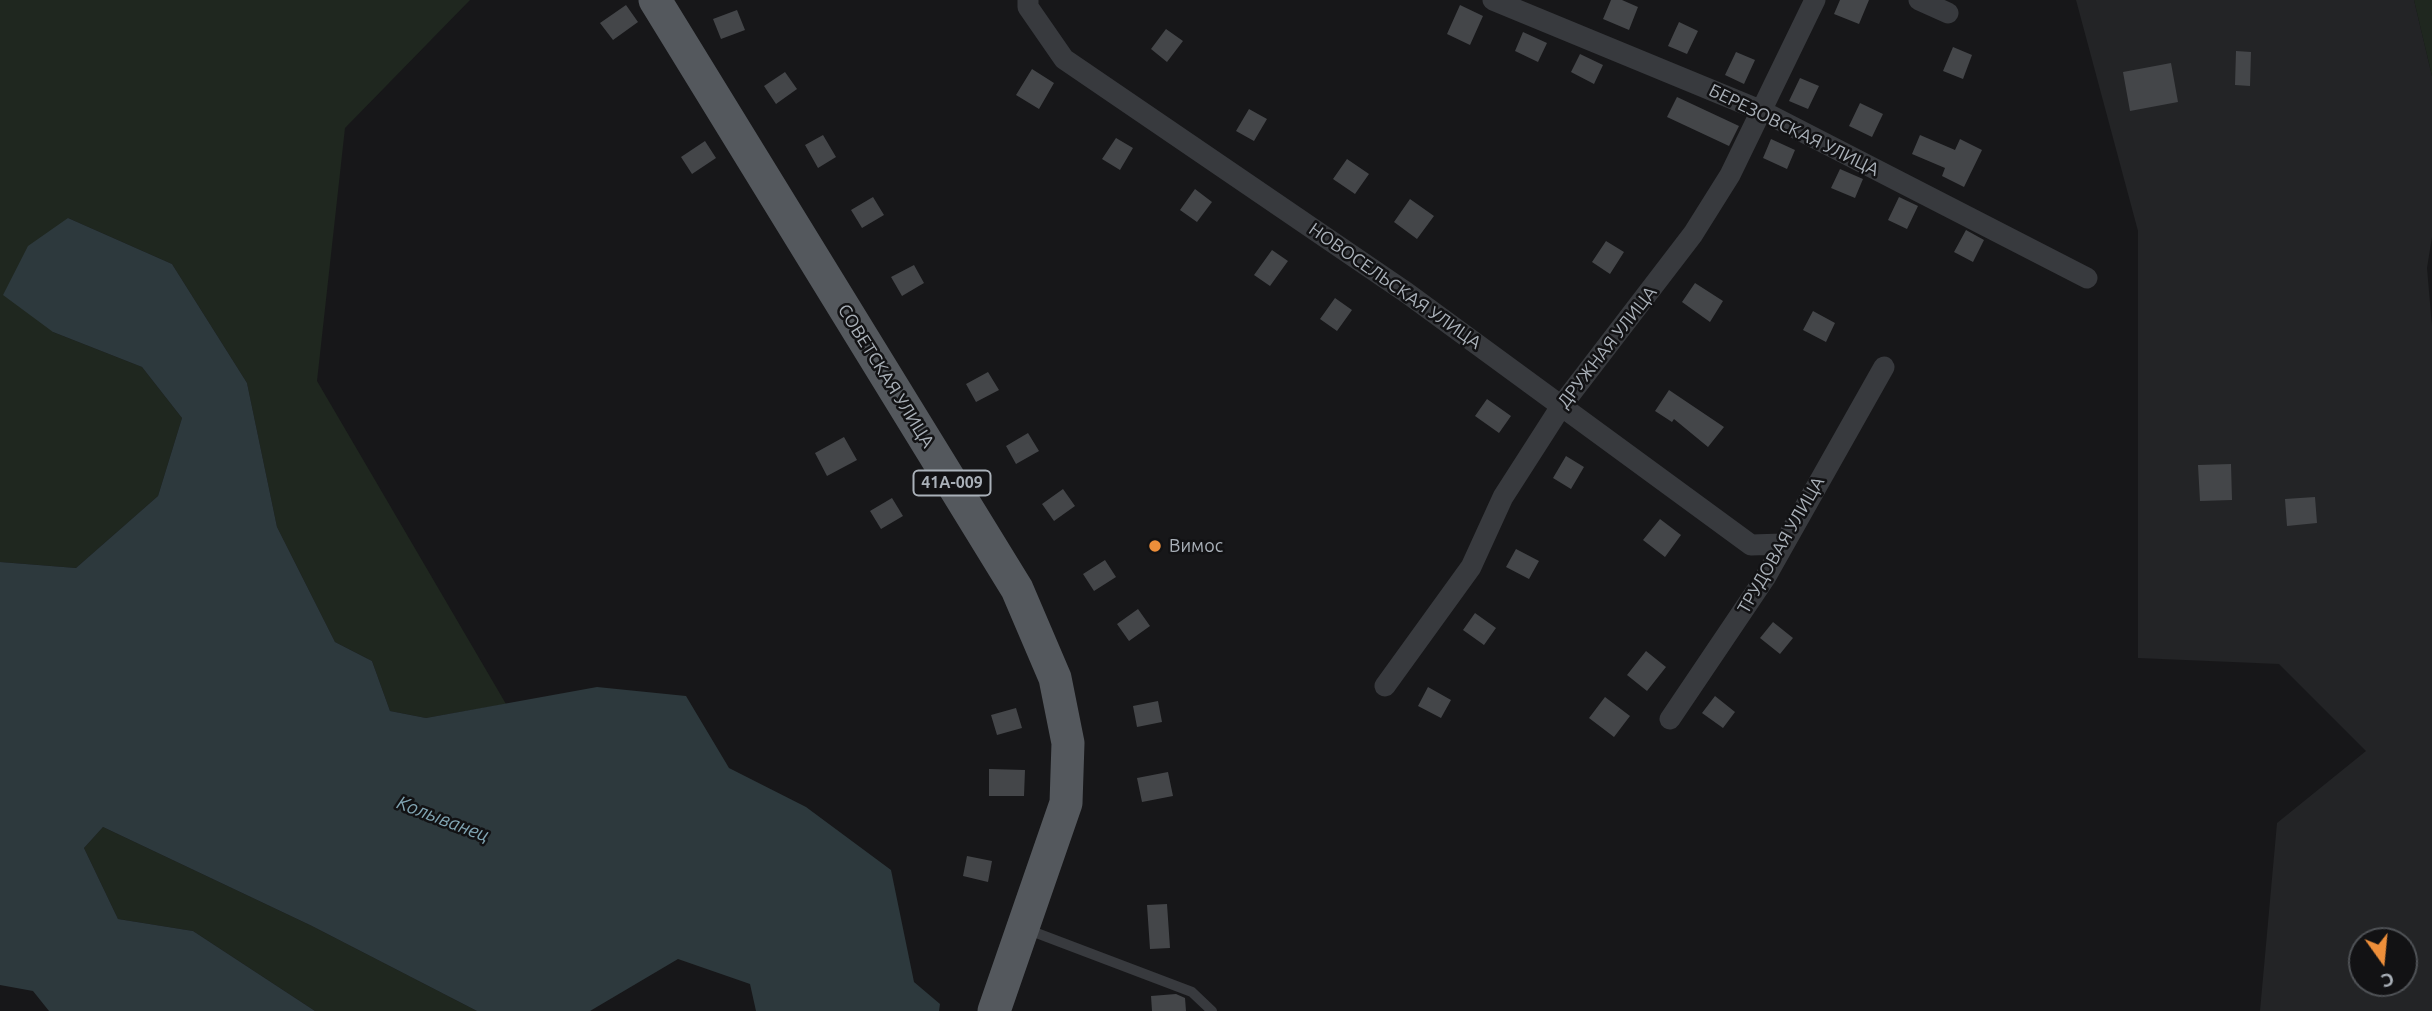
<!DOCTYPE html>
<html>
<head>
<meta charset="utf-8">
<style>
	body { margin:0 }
	#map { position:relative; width:2432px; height:1011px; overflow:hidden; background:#171719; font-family:Ubuntu,sans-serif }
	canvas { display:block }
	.north { position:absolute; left:2348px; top:927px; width:70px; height:70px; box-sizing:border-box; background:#121214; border:2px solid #4f5256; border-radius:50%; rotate:165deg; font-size:19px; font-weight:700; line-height:28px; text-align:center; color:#aab1b9 }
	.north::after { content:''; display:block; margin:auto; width:24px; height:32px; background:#ee8f3a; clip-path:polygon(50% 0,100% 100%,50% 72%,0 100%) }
</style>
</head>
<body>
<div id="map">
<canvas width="2432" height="1011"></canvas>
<div class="north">С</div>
</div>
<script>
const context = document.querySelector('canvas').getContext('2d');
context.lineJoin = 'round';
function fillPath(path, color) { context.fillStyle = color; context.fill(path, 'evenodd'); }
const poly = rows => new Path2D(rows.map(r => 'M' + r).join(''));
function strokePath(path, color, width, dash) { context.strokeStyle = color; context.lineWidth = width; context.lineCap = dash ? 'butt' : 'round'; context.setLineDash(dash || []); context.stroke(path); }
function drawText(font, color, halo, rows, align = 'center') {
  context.font = font + ' Ubuntu,sans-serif'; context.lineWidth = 5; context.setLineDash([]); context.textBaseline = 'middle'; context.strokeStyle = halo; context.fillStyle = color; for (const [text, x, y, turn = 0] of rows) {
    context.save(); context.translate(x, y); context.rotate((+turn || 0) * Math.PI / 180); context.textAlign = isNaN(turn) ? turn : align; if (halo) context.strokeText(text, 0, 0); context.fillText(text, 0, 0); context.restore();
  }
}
fillPath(poly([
	[2076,0,2414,0,2432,76,2432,237,2427,268,2432,326,2432,1011,2260,1011,2277,823,2366,751,2279,664,2138,658,2138,231],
	[2362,941,2404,941,2404,983,2362,983]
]), '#232426');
fillPath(poly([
	[0,0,470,0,345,128,317,381,506,704,426,718,390,711,372,661,335,642,277,527,247,383,172,264,68,218,53,332,142,367,182,418,158,496,76,568,0,562],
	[2414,0,2432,0,2432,76],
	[103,827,312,926,477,1011,315,1011,193,931,118,919,84,848]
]), '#1f271f');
fillPath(poly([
	[68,218,172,264,247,383,277,527,335,642,372,661,390,711,426,718,597,687,686,696,729,768,806,807,891,870,914,982,940,1004,939,1011,756,1011,750,984,678,959,590,1011,477,1011,312,926,103,827,84,848,118,919,193,931,315,1011,49,1011,33,991,0,985,0,562,76,568,158,496,182,418,142,367,53,332,3,295,28,246]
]), '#2d393d');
fillPath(poly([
	[1611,0,1622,0,1638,7,1629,30,1603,19],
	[1840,0,1869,0,1859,24,1834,14],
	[626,5,638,22,613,40,600,23],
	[1460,5,1483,16,1470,45,1447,34],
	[737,10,745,30,721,39,713,19],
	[1679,22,1698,31,1687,54,1668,46],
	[1166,29,1183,41,1167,62,1151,49],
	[1523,32,1547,43,1538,62,1515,51],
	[1953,47,1972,55,1963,79,1943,71],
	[2236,51,2251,52,2250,86,2235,85],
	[1736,52,1755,60,1744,84,1725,75],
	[1580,54,1603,65,1594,84,1571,72],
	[2171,63,2178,102,2130,111,2123,72],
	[1032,69,1054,83,1039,109,1016,95],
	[785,72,797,89,776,104,764,86],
	[1800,78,1819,86,1808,109,1789,101],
	[1677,97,1739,126,1729,146,1667,117],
	[1860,103,1883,114,1872,137,1849,126],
	[1249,109,1267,119,1254,141,1236,131],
	[823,135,836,157,818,168,805,145],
	[1920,135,1955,150,1960,139,1982,150,1964,187,1942,176,1945,168,1912,154],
	[1116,138,1133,148,1120,170,1102,159],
	[1771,139,1795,150,1787,169,1763,158],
	[705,141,716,158,692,174,681,157],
	[1347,159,1369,174,1355,194,1333,179],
	[1840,169,1863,179,1855,198,1831,188],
	[1195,189,1212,202,1197,222,1180,210],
	[873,197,884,215,862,228,851,210],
	[1899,197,1918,206,1907,229,1888,220],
	[1410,199,1434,216,1417,239,1394,222],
	[1966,230,1984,240,1973,262,1954,252],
	[1606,241,1624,252,1610,274,1592,262],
	[1272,250,1288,261,1270,286,1254,275],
	[914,265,924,283,902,296,891,277],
	[1695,283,1723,301,1710,322,1682,302],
	[1335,298,1352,310,1337,331,1320,319],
	[1813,311,1835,323,1826,342,1803,330],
	[988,372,999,390,976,402,966,384],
	[1669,390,1724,427,1708,447,1674,419,1672,422,1655,411],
	[1487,399,1511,416,1499,433,1475,416],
	[1028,433,1039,451,1016,464,1006,446],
	[844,437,857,460,827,476,815,453],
	[1566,456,1584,467,1571,489,1553,478],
	[2231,464,2232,500,2200,501,2198,465],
	[1063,489,1075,506,1054,521,1042,504],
	[2315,497,2317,523,2287,526,2285,499],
	[892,498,903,516,881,529,870,511],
	[1660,519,1681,535,1665,557,1643,540],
	[1516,549,1539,561,1529,579,1506,567],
	[1105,560,1116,577,1094,591,1083,574],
	[1138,609,1150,626,1129,641,1117,624],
	[1475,613,1496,628,1484,645,1463,630],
	[1773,622,1793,638,1780,654,1760,638],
	[1646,651,1666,667,1647,691,1627,675],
	[1428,687,1451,700,1441,718,1418,706],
	[1715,696,1735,712,1723,728,1702,713],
	[1605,697,1630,716,1614,737,1589,718],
	[1158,701,1162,722,1137,727,1133,706],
	[1016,708,1022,728,997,735,991,715],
	[989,769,1025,770,1024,796,989,796],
	[1168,772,1173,796,1142,802,1137,778],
	[967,856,992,861,988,882,963,876],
	[1167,904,1170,948,1150,949,1147,905],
	[1176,994,1185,998,1186,1011,1152,1011,1151,996]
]), '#444649');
strokePath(poly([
	[1026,929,1192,992,1212,1011]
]), '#383a3e', 10);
strokePath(poly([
	[1028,0,1028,7,1064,59,1407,293,1751,545,1783,544],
	[1493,0,1762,111,2087,278],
	[1919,0,1948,13],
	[1385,686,1471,567,1503,497,1562,405,1693,234,1730,175,1815,0],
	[1670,719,1765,578,1884,367]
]), '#383a3e', 21);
strokePath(poly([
	[655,0,1017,589,1055,678,1068,743,1066,803,994,1011]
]), '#54585d', 33);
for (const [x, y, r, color] of [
	[1155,546,7,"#ee8f3a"]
]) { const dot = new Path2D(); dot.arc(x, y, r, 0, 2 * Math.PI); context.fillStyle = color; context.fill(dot); strokePath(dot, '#121214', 2.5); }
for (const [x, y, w] of [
	[952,483,77]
]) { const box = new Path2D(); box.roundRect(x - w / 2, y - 12.5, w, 25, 5); context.fillStyle = '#121214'; context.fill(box); strokePath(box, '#aab1b9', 2); }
drawText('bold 16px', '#aab1b9', null, [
	["41А-009",952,483]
]);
drawText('18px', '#aab1b9', '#121214', [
	["БЕРЕЗОВСКАЯ УЛИЦА",1794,130,26],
	["НОВОСЕЛЬСКАЯ УЛИЦА",1395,286,35],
	["ДРУЖНАЯ УЛИЦА",1607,347,-52],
	["СОВЕТСКАЯ УЛИЦА",886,376,58],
	["ТРУДОВАЯ УЛИЦА",1781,545,-60]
]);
drawText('18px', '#aab1b9', '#121214', [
	["Вимос",1169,546]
], 'left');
drawText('italic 19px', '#81a5b3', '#121214', [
	["Колыванец",443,819,21]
]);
</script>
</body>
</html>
